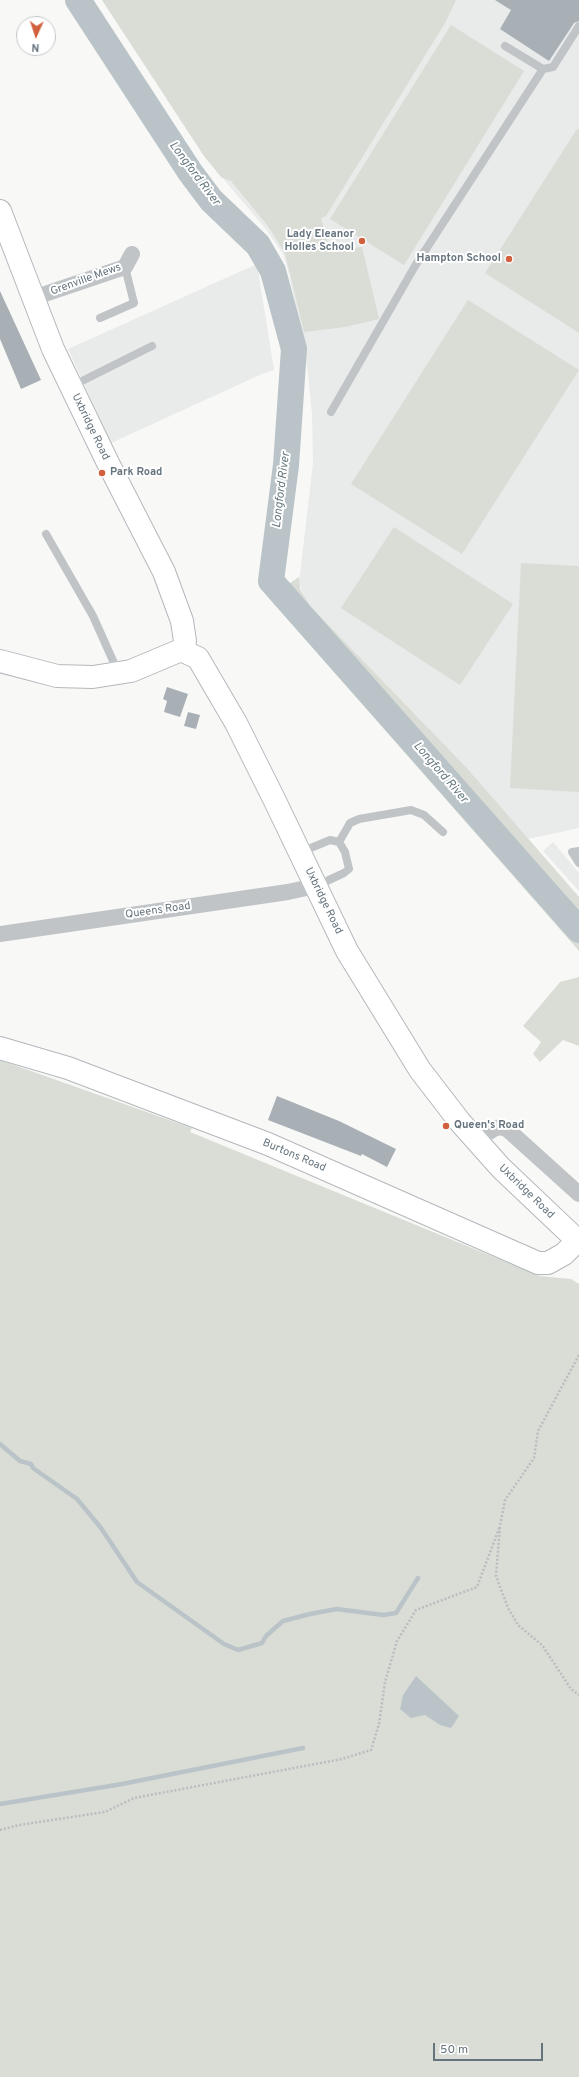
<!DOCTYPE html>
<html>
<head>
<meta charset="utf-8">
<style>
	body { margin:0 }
	#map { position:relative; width:579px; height:2077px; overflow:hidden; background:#f8f8f6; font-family:Overpass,sans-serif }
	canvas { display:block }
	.north { position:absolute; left:16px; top:16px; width:40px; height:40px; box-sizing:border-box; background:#fff; border:1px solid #c2c7cb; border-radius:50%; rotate:183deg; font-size:11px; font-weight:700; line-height:16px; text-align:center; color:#66747e }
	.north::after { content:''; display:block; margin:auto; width:14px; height:18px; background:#d25f3d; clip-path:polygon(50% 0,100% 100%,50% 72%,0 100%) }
	.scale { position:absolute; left:433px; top:2043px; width:110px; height:18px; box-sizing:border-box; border:2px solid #66747e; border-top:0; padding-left:5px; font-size:12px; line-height:14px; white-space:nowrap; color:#66747e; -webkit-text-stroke:3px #fff; paint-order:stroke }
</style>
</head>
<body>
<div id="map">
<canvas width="579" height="2077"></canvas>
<div class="north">N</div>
<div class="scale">50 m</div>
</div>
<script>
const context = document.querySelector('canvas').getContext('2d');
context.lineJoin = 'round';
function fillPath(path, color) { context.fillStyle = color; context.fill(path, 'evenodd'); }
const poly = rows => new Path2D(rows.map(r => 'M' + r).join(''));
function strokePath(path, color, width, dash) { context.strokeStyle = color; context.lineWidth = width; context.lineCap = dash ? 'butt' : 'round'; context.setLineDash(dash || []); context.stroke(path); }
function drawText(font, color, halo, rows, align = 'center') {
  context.font = font + ' Overpass,sans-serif'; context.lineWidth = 4; context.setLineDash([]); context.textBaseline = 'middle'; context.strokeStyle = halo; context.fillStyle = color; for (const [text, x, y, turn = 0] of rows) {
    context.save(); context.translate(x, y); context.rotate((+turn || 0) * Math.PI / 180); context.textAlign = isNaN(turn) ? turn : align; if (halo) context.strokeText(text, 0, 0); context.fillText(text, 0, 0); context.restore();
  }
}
fillPath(poly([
	[102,0,579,0,579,828,528,839,466,767,320,617,305,599,299,583,313,463,312,414,306,355,288,270,283,254,265,228,204,156],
	[257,264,274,370,262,374,111,443,68,349],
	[553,842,579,873,579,891,543,851]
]), '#e9eaea');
fillPath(poly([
	[102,0,456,0,445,23,326,216,321,218,330,250,362,247,379,319,345,327,304,332,285,253,268,226,231,181,221,177,204,156],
	[451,25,524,71,404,265,330,219],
	[577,129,579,130,579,333,485,273],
	[468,300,579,370,462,554,351,484],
	[394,527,513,604,460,685,341,608],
	[521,563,579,566,579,792,510,788],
	[299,577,300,589,310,606,466,767,579,897,579,951,268,597],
	[579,977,579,1046,563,1040,540,1062,533,1054,541,1042,523,1026,560,982],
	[0,1060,192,1128,190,1132,540,1276,571,1279,579,1284,579,2077,0,2077]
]), '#d9ddd6');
fillPath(poly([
	[416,1676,459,1716,451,1728,440,1725,425,1715,411,1718,400,1709,403,1695]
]), '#bac4c8');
strokePath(poly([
	[0,1444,20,1461,31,1464,33,1468,77,1499,101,1528,137,1582,224,1644,238,1650,262,1643,266,1636,283,1621,310,1614,337,1609,383,1615,396,1613,418,1578],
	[0,1804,122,1784,303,1748]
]), '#bac4c8', 4.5);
strokePath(poly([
	[78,0,190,172,211,200,258,245,273,271,294,349,286,465,271,581,579,930]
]), '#bac4c8', 26);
fillPath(poly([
	[495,0,579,0,579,21,574,23,549,61,500,29,511,10],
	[0,291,41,380,21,389,0,339],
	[167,687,188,694,180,717,164,712,167,701,163,699],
	[188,712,200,715,196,729,184,726],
	[277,1096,339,1121,396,1149,387,1167,362,1154,361,1156,268,1120]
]), '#a8afb5');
const secondary = poly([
	[0,1048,68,1068,268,1144,538,1263,548,1263,564,1254,577,1241]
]);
const primary = poly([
	[0,211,53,349,108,463,164,572,182,621,185,641],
	[181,650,198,658,236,723,275,801,347,951,420,1070,460,1122,501,1168,579,1242],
	[0,661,57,676,93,677,131,671,181,650]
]);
strokePath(secondary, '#b3b8bc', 24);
strokePath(primary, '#b4b8bb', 24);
strokePath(poly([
	[579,1355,538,1431,534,1458,505,1500,500,1526,496,1576,508,1608,518,1625,542,1645,571,1689,579,1695],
	[0,1830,19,1825,105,1812,134,1798,342,1759,371,1750,379,1724,385,1682,397,1641,416,1610,477,1587,500,1526]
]), '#babdbf', 2.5, [2, 2]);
strokePath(poly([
	[543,69,553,67,579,26],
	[100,318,134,303,125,267],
	[72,386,152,346],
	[331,412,415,266,543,69,505,46],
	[46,534,93,616,118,672],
	[339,842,350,823,359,819,411,810,424,815,443,832],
	[579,851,572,852,579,863],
	[301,852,330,840,339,842,345,852,349,869,344,873,316,886]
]), '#c0c4c7', 8);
strokePath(poly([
	[33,298,125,267,132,254],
	[0,934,288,892,315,886],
	[476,1140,494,1129,500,1127,507,1129,579,1194]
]), '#c0c4c7', 16);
strokePath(secondary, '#fff', 22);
strokePath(primary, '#fff', 22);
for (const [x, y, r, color] of [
	[362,241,4,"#d25f3d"],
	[509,259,4,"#d25f3d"],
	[102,473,4,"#d25f3d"],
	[446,1126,4,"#d25f3d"]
]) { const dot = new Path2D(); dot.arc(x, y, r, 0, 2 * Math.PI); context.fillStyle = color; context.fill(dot); strokePath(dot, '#fff', 1.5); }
drawText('bold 11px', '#66747e', '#fff', [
	["Lady Eleanor",354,235],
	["Holles School",354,248],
	["Hampton School",501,259],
	["Park Road",110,473,"left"],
	["Queen's Road",454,1126,"left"]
], 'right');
drawText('11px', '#66747e', '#fff', [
	["Grenville Mews",86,280,-20],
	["Uxbridge Road",90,427,64],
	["Uxbridge Road",323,901,64],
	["Queens Road",158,911,-8],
	["Burtons Road",294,1156,23],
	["Uxbridge Road",526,1192,44]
]);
drawText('italic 12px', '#67797f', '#fff', [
	["Longford River",194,174,53],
	["Longford River",282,490,-83],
	["Longford River",440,773,49]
]);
</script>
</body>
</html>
